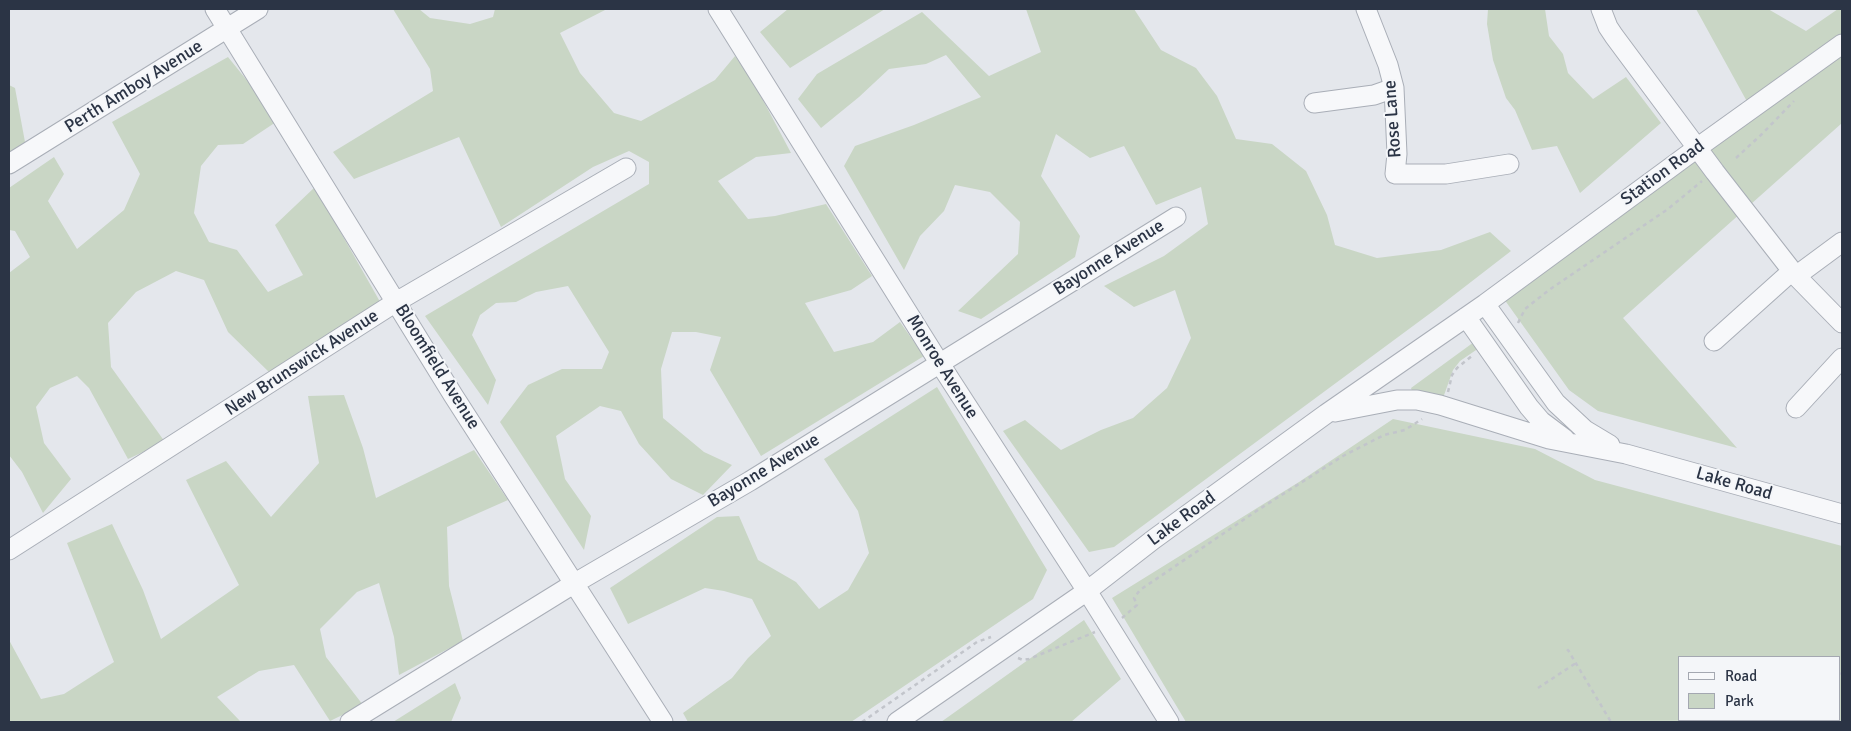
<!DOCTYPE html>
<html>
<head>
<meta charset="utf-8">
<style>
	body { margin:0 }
	#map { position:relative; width:1851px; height:731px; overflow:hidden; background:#e4e7ec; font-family:Signika,sans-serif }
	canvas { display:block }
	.frame { position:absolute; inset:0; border:10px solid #2b3445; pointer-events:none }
	.legend { position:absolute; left:1678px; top:656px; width:162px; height:65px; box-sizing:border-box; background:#f4f6f9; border:1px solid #a4a8b1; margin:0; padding:6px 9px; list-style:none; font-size:15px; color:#2b3445 }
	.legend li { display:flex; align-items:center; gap:10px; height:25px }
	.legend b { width:25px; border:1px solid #a4a8b1 }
</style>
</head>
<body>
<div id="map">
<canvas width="1851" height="731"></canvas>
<div class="frame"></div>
<ul class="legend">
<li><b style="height:6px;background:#f7f8fa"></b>Road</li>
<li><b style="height:14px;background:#c9d6c5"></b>Park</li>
</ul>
</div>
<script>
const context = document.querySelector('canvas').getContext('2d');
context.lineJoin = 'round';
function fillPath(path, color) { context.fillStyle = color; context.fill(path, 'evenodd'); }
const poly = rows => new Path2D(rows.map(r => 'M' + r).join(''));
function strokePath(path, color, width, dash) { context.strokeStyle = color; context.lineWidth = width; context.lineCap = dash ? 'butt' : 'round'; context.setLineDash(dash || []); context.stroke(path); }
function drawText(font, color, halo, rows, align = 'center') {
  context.font = font + ' Signika,sans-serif'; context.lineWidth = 4; context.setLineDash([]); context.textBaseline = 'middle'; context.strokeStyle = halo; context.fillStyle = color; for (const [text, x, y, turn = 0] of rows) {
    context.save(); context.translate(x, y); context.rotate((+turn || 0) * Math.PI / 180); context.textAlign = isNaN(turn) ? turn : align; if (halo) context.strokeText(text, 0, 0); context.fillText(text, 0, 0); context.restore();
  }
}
fillPath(poly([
	[393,9,419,9,430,18,470,24,493,17,495,9,607,9,560,33,580,73,614,113,641,121,715,80,735,56,755,85,791,153,756,157,718,181,748,219,775,216,826,204,872,276,851,290,805,303,834,352,873,342,900,322,924,356,761,456,710,370,721,337,696,332,672,332,661,369,663,418,704,452,732,465,703,495,671,479,639,444,621,411,600,406,556,436,565,479,591,516,584,550,500,422,528,385,562,369,602,369,609,352,568,286,536,292,516,302,496,303,480,315,472,335,496,380,488,405,425,316,649,184,649,162,629,151,593,167,501,227,459,137,354,179,333,152,433,91,430,69],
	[788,9,885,9,790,68,760,32],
	[1026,9,1134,9,1161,50,1196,68,1217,96,1236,139,1272,144,1306,171,1327,215,1335,245,1377,258,1441,250,1490,232,1511,251,1436,309,1114,547,1089,552,1003,431,1025,420,1061,450,1101,430,1133,418,1167,388,1191,338,1175,290,1134,307,1104,286,1164,256,1208,224,1201,187,1156,205,1124,146,1090,158,1056,134,1041,176,1080,236,1075,257,981,319,958,311,1018,254,1020,222,990,192,955,185,944,211,920,236,904,270,844,166,855,146,914,125,981,97,946,55,926,64,889,69,859,97,821,128,798,99,817,74,922,12,989,76,1041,52],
	[1488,9,1545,9,1549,36,1563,54,1568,73,1593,99,1626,77,1661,123,1580,193,1557,146,1532,150,1515,110,1506,98,1493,60,1487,24],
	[1696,9,1768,9,1806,31,1838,9,1842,9,1842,123,1623,318,1737,448,1598,411,1569,390,1499,292,1750,107],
	[228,57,279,120,243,144,218,145,201,166,194,213,209,242,237,250,268,292,303,275,275,225,315,187,383,307,272,375,228,332,204,280,176,271,136,292,108,323,111,367,165,442,128,459,89,388,77,376,50,388,36,407,44,443,71,479,43,513,22,472,9,455,9,273,30,257,15,231,9,230,9,188,54,157,64,174,48,201,77,249,124,210,140,174,112,122],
	[9,85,15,88,25,142,9,153],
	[1474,342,1479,348,1460,361,1453,370,1443,398,1412,391,1411,388],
	[937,387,1047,570,1033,599,851,722,688,722,683,713,732,678,748,658,771,636,752,599,724,591,705,588,628,624,610,588,717,517,739,516,758,560,796,582,819,609,848,590,869,553,858,511,824,459],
	[344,395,363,448,376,498,474,450,508,500,447,527,449,586,463,641,399,675,394,637,379,583,357,592,320,629,326,657,363,705,330,721,294,665,259,671,217,697,241,722,9,722,9,640,41,699,64,694,114,662,67,543,112,524,143,590,161,639,239,585,186,480,226,461,271,517,319,463,308,396],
	[1393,419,1535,449,1595,480,1842,546,1842,722,1186,722,1112,598,1299,482],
	[1680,657,1840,657,1840,720,1680,720],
	[1084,620,1121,679,1071,722,941,722],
	[455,683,461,698,451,722,393,722]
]), '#c9d6c5');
const minor = poly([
	[215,9,453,395,663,722],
	[718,9,940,364,1087,591,1169,722],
	[1366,9,1388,65,1394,88,1397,154,1395,174,1446,174,1509,164],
	[1601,9,1608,27,1614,36,1715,172,1796,276,1842,323],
	[1314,103,1374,95,1394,88],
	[9,164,258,9],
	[1796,276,1842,242],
	[1485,304,1556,403,1585,430,1610,445],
	[1466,317,1529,407,1541,421,1565,439],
	[1714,341,1792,271],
	[1796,408,1842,358],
	[1335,412,1397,400,1417,400,1440,405,1549,439,1626,454,1842,514],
	[9,550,396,302,626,168],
	[350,722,575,583,750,481,1176,217],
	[897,722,1087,591,1154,539,1326,414,1485,304,1697,148,1842,44]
]);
strokePath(minor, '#a9aeb7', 21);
strokePath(poly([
	[1736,158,1762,134,1794,101],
	[1518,323,1525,309,1549,290,1668,209,1702,181],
	[1448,392,1452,375,1457,368,1473,355],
	[1122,618,1137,605,1134,598,1140,590,1258,510,1343,456,1384,435,1405,430,1422,419],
	[1567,651,1568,650,1611,722],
	[1018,658,1023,660,1029,659,1095,632],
	[1840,674,1842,673],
	[1538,688,1576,663],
	[862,722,977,642,991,637],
	[1778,722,1780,720]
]), '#c2c5cb', 2.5, [4, 4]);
strokePath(minor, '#f7f8fa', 19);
drawText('18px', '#2b3445', '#f4f6f9', [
	["Perth Amboy Avenue",134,87,-32],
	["Rose Lane",1393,119,-94],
	["Station Road",1663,173,-36],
	["Bayonne Avenue",1109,258,-32],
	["New Brunswick Avenue",302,363,-33],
	["Bloomfield Avenue",437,367,58],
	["Monroe Avenue",942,367,58],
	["Bayonne Avenue",764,471,-31],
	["Lake Road",1734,484,16],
	["Lake Road",1182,519,-36]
]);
</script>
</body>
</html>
